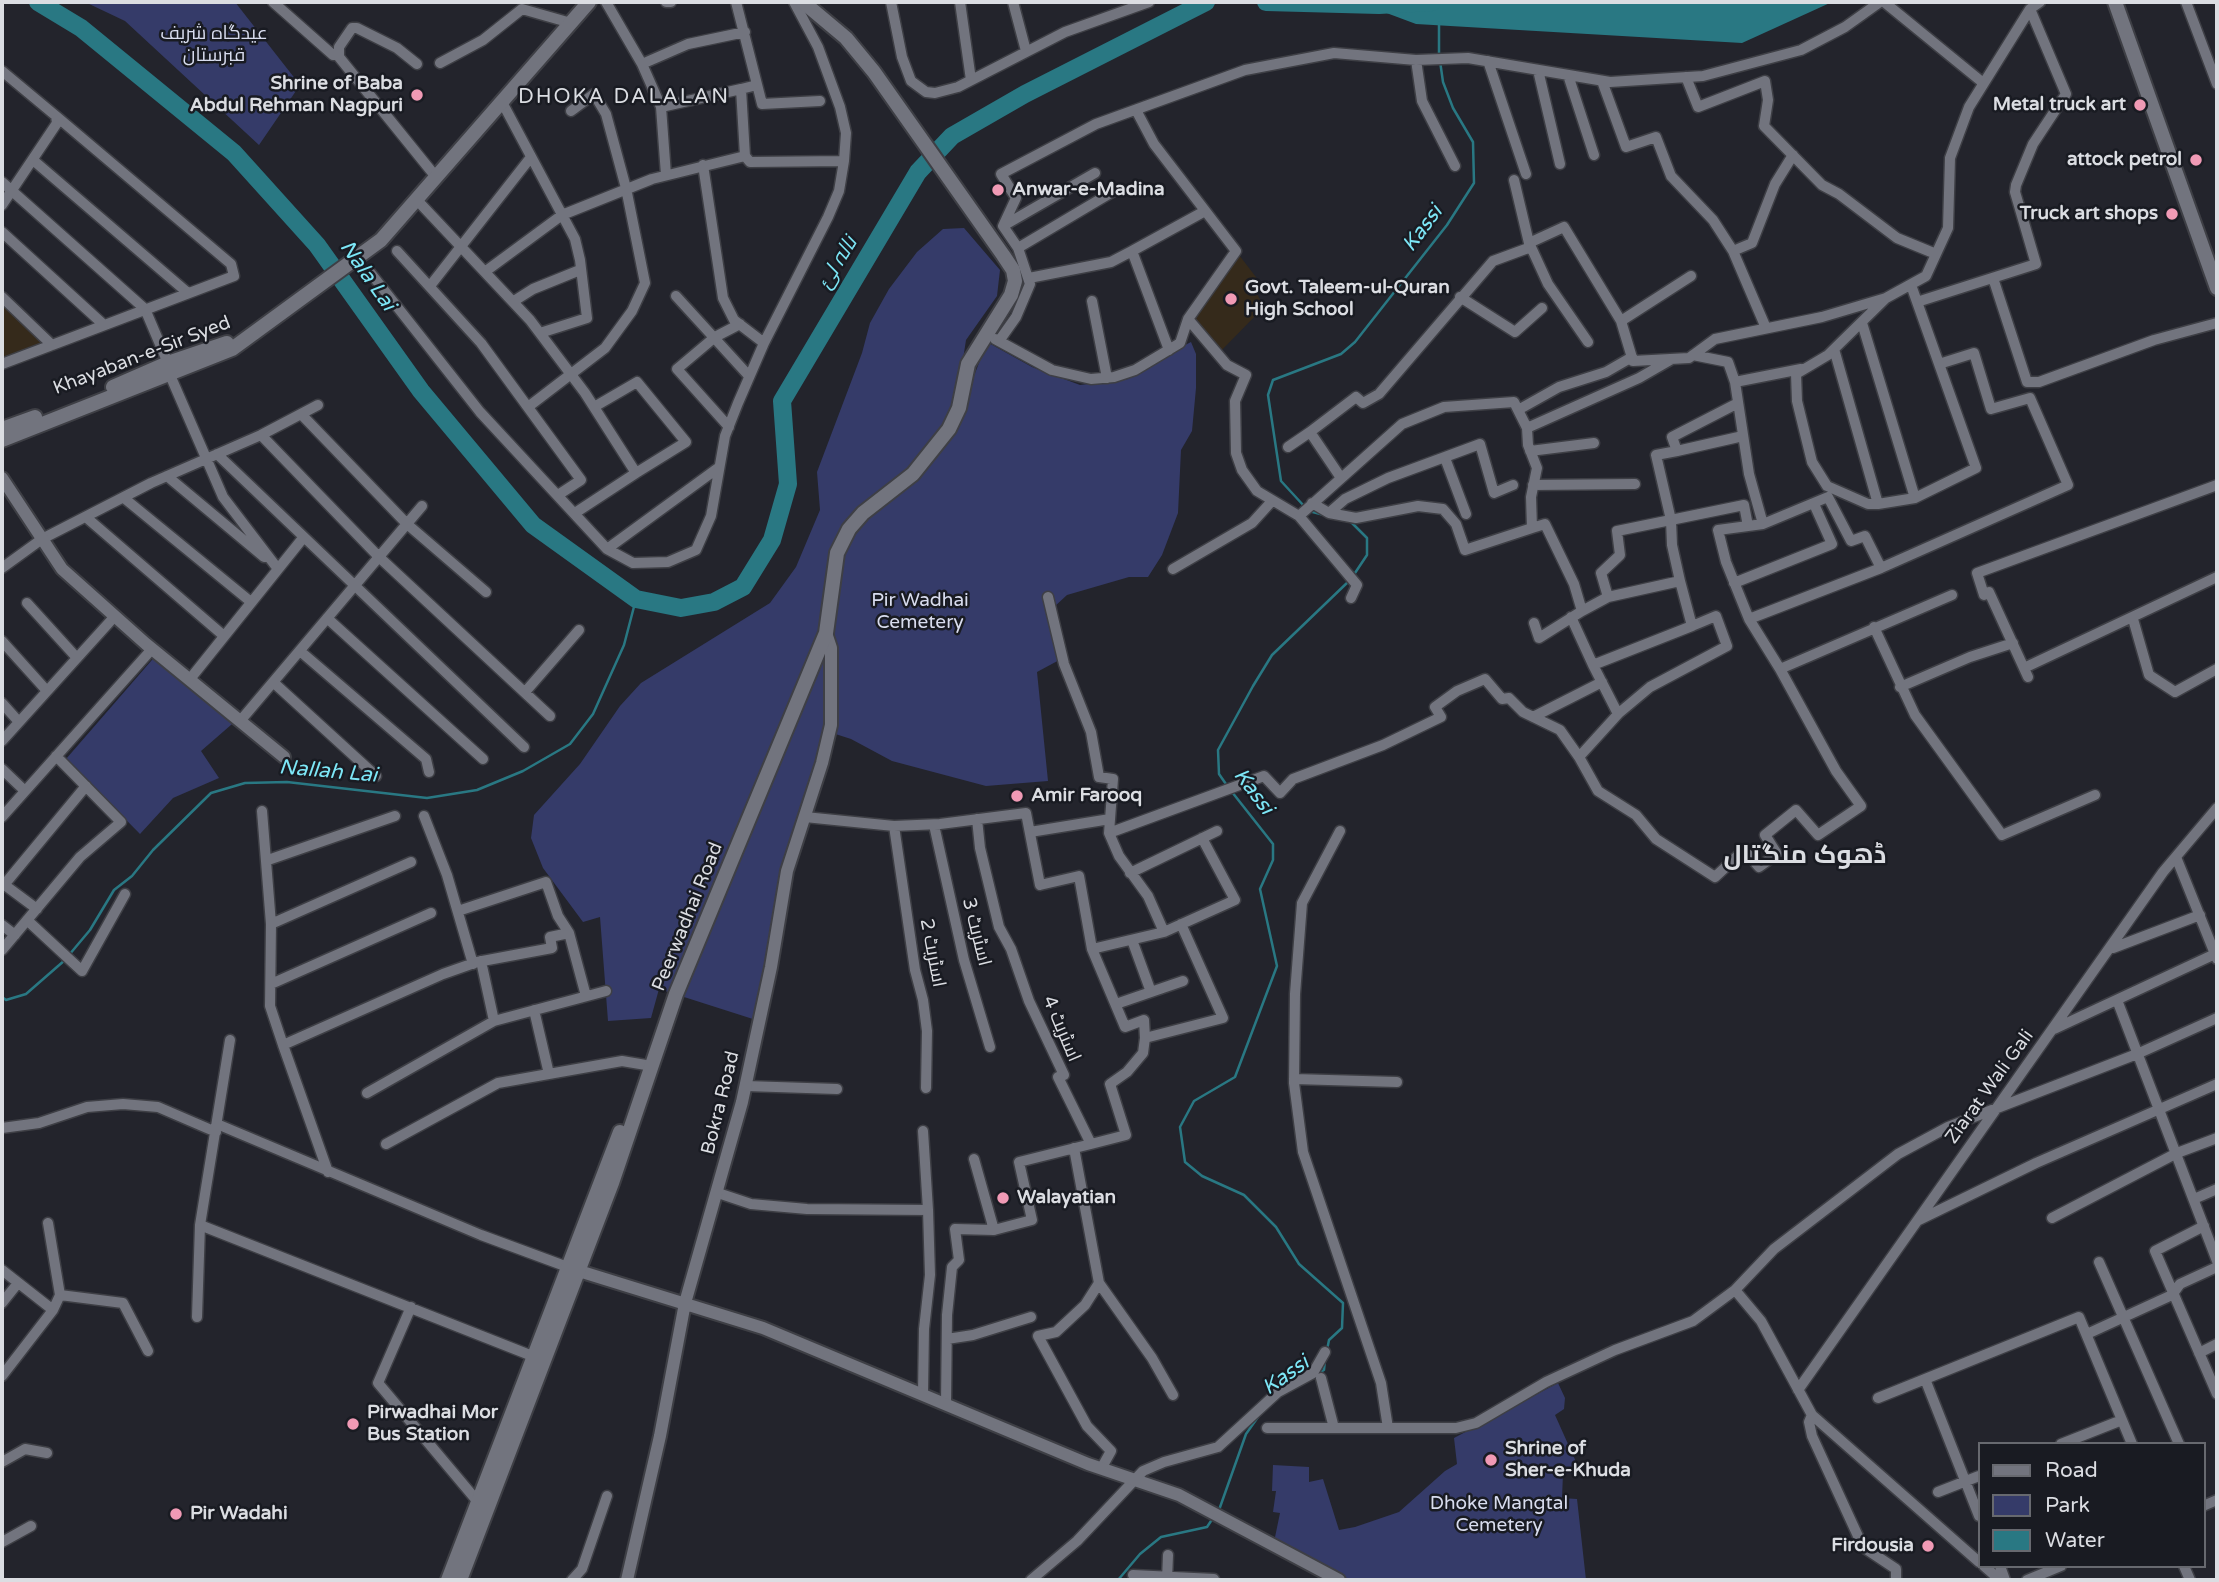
<!DOCTYPE html>
<html>
<head>
<meta charset="utf-8">
<style>
	body { margin:0 }
	#map { position:relative; width:2219px; height:1582px; overflow:hidden; background:#23242c; font-family:"Varela Round",sans-serif }
	canvas { display:block }
	.frame { position:absolute; inset:0; border:4px solid #dbdde2; pointer-events:none }
	.legend { position:absolute; left:1978px; top:1442px; width:228px; height:126px; box-sizing:border-box; background:#191b22; border:2px solid #67696f; margin:0; padding:9px 12px; list-style:none; font-size:21px; color:#dbdde2 }
	.legend li { display:flex; align-items:center; gap:14px; height:35px }
	.legend b { width:35px; border:2px solid #67696f }
</style>
</head>
<body>
<div id="map">
<canvas width="2219" height="1582"></canvas>
<div class="frame"></div>
<ul class="legend">
<li><b style="height:9px;background:#72747e"></b>Road</li>
<li><b style="height:19px;background:#353b69"></b>Park</li>
<li><b style="height:19px;background:#297883"></b>Water</li>
</ul>
</div>
<script>
const context = document.querySelector('canvas').getContext('2d');
context.lineJoin = 'round';
function fillPath(path, color) { context.fillStyle = color; context.fill(path, 'evenodd'); }
const poly = rows => new Path2D(rows.map(r => 'M' + r).join(''));
function strokePath(path, color, width, dash) { context.strokeStyle = color; context.lineWidth = width; context.lineCap = dash ? 'butt' : 'round'; context.setLineDash(dash || []); context.stroke(path); }
function drawText(font, color, halo, rows, align = 'center') {
  context.font = font + ' "Varela Round",Cairo,sans-serif'; context.lineWidth = 5; context.setLineDash([]); context.textBaseline = 'middle'; context.strokeStyle = halo; context.fillStyle = color; for (const [text, x, y, turn = 0] of rows) {
    context.save(); context.translate(x, y); context.rotate((+turn || 0) * Math.PI / 180); context.textAlign = isNaN(turn) ? turn : align; if (halo) context.strokeText(text, 0, 0); context.fillText(text, 0, 0); context.restore();
  }
}
fillPath(poly([
	[1236,251,1262,285,1255,290,1264,307,1218,354,1188,319],
	[2,298,52,345,2,364]
]), '#352a1b');
fillPath(poly([
	[85,2,235,2,300,85,259,145,125,21],
	[964,228,1000,270,997,296,966,340,951,436,987,342,1032,367,1080,385,1128,379,1160,358,1191,342,1196,354,1196,388,1192,431,1181,450,1178,513,1162,555,1148,577,1129,577,1067,595,1054,607,1063,658,1037,672,1048,781,986,786,892,761,851,739,826,731,797,820,780,886,756,1020,659,989,651,1018,608,1021,600,917,583,922,543,868,531,838,534,815,580,764,620,706,641,683,770,603,796,567,820,510,817,472,862,353,870,323,889,289,917,252,943,229],
	[158,653,239,718,201,751,219,778,173,798,140,834,66,759],
	[1558,1383,1565,1398,1564,1409,1555,1415,1581,1473,1563,1474,1562,1498,1577,1499,1586,1580,1345,1580,1274,1542,1280,1513,1273,1512,1276,1491,1272,1491,1273,1465,1309,1467,1309,1482,1323,1479,1339,1530,1355,1527,1399,1512,1445,1471,1457,1464,1454,1438]
]), '#353b69');
fillPath(poly([
	[1357,2,1832,2,1742,43,1416,24]
]), '#297883');
strokePath(poly([
	[1439,23,1439,55],
	[1304,506,1281,481,1268,395,1273,380,1341,354,1355,342,1447,225,1474,183,1473,142,1453,108,1443,82,1440,61],
	[1309,511,1339,519],
	[1349,520,1367,538,1367,555,1353,576],
	[1228,787,1219,774,1218,750,1253,686,1272,655,1349,581],
	[1232,792,1273,844,1273,860,1260,889,1277,966,1235,1077,1194,1101,1180,1127,1185,1162,1202,1176,1244,1195,1276,1227,1299,1264,1343,1303,1342,1328,1329,1340,1327,1350],
	[69,955,90,930,114,890,132,876,153,850,211,793,245,783,287,782,427,798,477,790,523,771,570,744,593,714,624,645,636,599],
	[2,997,6,1000,26,994,65,960],
	[1317,1374,1324,1370,1325,1360],
	[1219,1510,1246,1434,1258,1417],
	[1118,1580,1140,1554,1161,1537,1207,1527,1213,1518]
]), '#297883', 2.5);
strokePath(poly([
	[38,2,81,28,234,153,317,245,421,391,533,525,636,599,681,608,714,602,743,587,772,540,788,484,782,401,918,172,952,136,1025,94,1206,2],
	[1266,2,1379,5,1432,2]
]), '#297883', 18);
const minor = poly([
	[273,2,333,55,339,54],
	[606,2,642,64,661,107,666,175],
	[666,2,671,2],
	[736,2,762,104,820,101],
	[891,2,902,57,911,81,926,92,935,93,958,87,1065,32,1149,2],
	[960,2,971,80],
	[1013,2,1026,51],
	[1884,2,1982,82],
	[2186,2,2217,84],
	[1416,60,1422,101,1455,166],
	[1488,61,1526,174],
	[440,63,483,40,522,9,571,23],
	[417,64,397,48,357,28,352,28,339,47,339,57,436,177],
	[642,64,688,44,745,32],
	[1538,70,1560,164],
	[2,71,56,116,57,123,2,205],
	[1568,75,1594,155],
	[1686,77,1698,107,1765,81,1768,100,1764,126,1822,185,1839,194,1897,238,1936,254],
	[1602,81,1626,147,1656,137,1671,176,1713,220,1733,251],
	[502,102,575,239,580,260,587,318,540,333],
	[661,107,741,89],
	[745,156,741,89,757,85],
	[33,160,188,293],
	[703,165,723,298,734,320,764,343],
	[1514,180,1529,243],
	[2,182,145,309,168,363],
	[416,199,530,320,585,393,636,473,575,513],
	[1003,226,1095,173],
	[2,232,104,325],
	[1531,247,1548,284,1588,342],
	[1018,248,1114,191],
	[397,251,481,343,581,480,558,495],
	[369,271,480,412,607,549,633,563,668,562,696,550,711,516,725,436,738,403,764,343,828,217,839,191,844,161,846,133,840,107,818,47,794,2],
	[486,271,562,215,652,179,745,156,750,162,844,161],
	[1691,276,1621,321,1633,361,1689,358,1715,339,1822,317,1886,298],
	[1029,278,1111,262,1132,251],
	[1993,278,2027,382,2039,382,2154,340,2217,323],
	[1911,285,1976,468,1915,498],
	[430,286,531,157],
	[676,296,749,376],
	[2,297,52,345],
	[1460,297,1515,332,1542,308],
	[514,301,533,289,580,270],
	[1092,301,1107,378],
	[1917,302,2036,264,2015,192,2016,185,2033,144,2066,94,2030,9,2040,2],
	[1188,319,1227,365,1246,375,1235,401,1236,453,1242,470,1257,491,1299,516,1402,424,1444,407,1514,402,1527,428,1639,378,1672,359],
	[1862,323,1915,498,1878,504],
	[1766,328,1733,251,1752,243,1775,184,1793,155],
	[995,339,1052,370,1091,379,1114,377,1135,370,1180,343,1188,319,1236,251,1154,144,1136,110],
	[999,341,1016,317,1030,284,1018,248,1003,226,1016,198,1001,174,1096,124,1245,70,1334,53,1416,60,1468,58,1610,82,1703,76,1801,50,1845,27,1880,2],
	[1834,349,1878,504,1868,504,1827,486,1812,462,1797,401,1796,374,1828,355,1886,298,1926,276,1948,228,1950,158,1969,107,2030,9],
	[1169,350,1132,251,1205,211],
	[1693,355,1728,362,1735,382],
	[2,364,234,276,231,264,56,116],
	[170,375,223,497,278,569],
	[1738,403,1672,437,1677,451,1743,436],
	[528,407,605,348,632,311,645,283,626,188,606,114,594,94,571,111],
	[594,407,637,382,686,442,636,473],
	[1518,410,1559,387,1606,372,1632,357],
	[301,414,407,524,486,592],
	[729,427,677,369,715,337,740,324],
	[1310,432,1356,397,1363,403,1379,394,1493,261,1531,247,1529,243,1564,227,1621,321],
	[261,435,379,557,550,716],
	[1288,447,1310,432,1341,478],
	[1530,451,1594,443],
	[1677,451,1656,455,1671,520,1672,545,1680,581],
	[217,454,524,747],
	[1445,458,1466,514],
	[167,476,264,557],
	[1533,485,1635,484],
	[124,498,251,602],
	[1312,503,1329,513,1345,499,1388,478,1480,444,1494,493,1513,485],
	[1329,513,1356,518,1418,506,1443,509,1456,524,1465,550,1532,528,1531,497,1537,468,1528,445,1527,428],
	[1299,516,1357,585,1351,598],
	[87,518,224,636],
	[1763,524,1749,474,1735,382,1801,369],
	[1532,528,1545,524,1574,584,1582,611,1539,638,1534,623],
	[607,549,718,468],
	[2,568,42,539,151,483,261,435,318,405],
	[1881,568,1865,536,1851,541,1828,497,1763,524,1718,530,1726,562,1749,619,1881,568,2068,485,2030,398,1991,409,1974,353,1939,364],
	[1173,569,1252,523,1272,501],
	[1734,583,1832,544,1814,504],
	[1048,597,1064,664,1091,732,1099,777,1113,779,1109,833],
	[27,603,77,658],
	[1582,611,1608,597,1601,573,1620,555,1617,531,1744,505,1748,526],
	[1571,617,1593,665,1692,626,1680,581,1608,597],
	[327,618,483,759],
	[2133,619,2149,675,2175,692,2217,669],
	[1692,626,1716,616,1727,646,1650,687,1619,713,1579,757,1598,791,1636,815,1656,839,1715,877,1744,850,1759,867,1777,854,1765,835,1796,810,1818,835,1861,806,1836,771,1780,669,1749,619],
	[1874,627,1915,715,2002,835,2095,795],
	[2,641,47,691],
	[300,651,426,759,429,772],
	[1593,665,1618,714],
	[2024,668,2217,577],
	[1780,669,1952,595],
	[2028,677,1989,592,1984,595,1977,573,2217,485],
	[190,679,303,538],
	[273,682,376,776],
	[1900,687,1970,657,2013,643],
	[526,691,579,630],
	[2,703,19,722],
	[1533,717,1602,682],
	[241,720,422,506],
	[2,741,115,616],
	[2,769,25,791],
	[262,811,271,924,270,1006,283,1045],
	[424,816,447,875,473,964],
	[2,817,152,649],
	[805,817,894,826,940,824,1026,813,1040,885,1079,876,1092,949,1164,932,1148,896,1119,856,1109,833,1264,776,1280,793,1293,779,1383,745,1441,717,1435,707,1457,691,1485,679,1502,699,1509,698,1523,712,1560,730,1579,757],
	[977,819,980,848,999,927,1011,949,1029,1001,1064,1075,1058,1077,1091,1144,1126,1135,1110,1084,1127,1072,1143,1053,1145,1038],
	[934,825,964,960,990,1047],
	[894,826,915,970,923,1000,927,1031,926,1088],
	[1340,831,1302,903,1295,994,1294,1083,1303,1152,1381,1383,1388,1428],
	[1030,832,1110,819],
	[2176,857,2217,959],
	[268,860,395,816],
	[1130,873,1217,831],
	[2,883,37,909],
	[4,885,86,786],
	[458,911,546,882,558,916,569,933,586,996],
	[27,920,82,971,125,894],
	[271,924,411,862],
	[2,925,15,935],
	[1164,932,1235,900,1202,838],
	[1132,940,1151,992],
	[2113,948,2200,915],
	[1092,949,1125,1027,1144,1020,1145,1038,1223,1018,1181,924],
	[2,950,80,857,121,822,56,756],
	[481,961,494,1021],
	[271,984,431,913],
	[2117,1000,2217,1261],
	[1116,1004,1183,981],
	[534,1010,549,1074],
	[2054,1029,2215,954],
	[230,1040,200,1225,540,1359],
	[1294,1079,1397,1082],
	[746,1086,837,1089],
	[367,1093,494,1021,606,991],
	[217,1124,481,1235,573,1269],
	[2,1128,39,1123,87,1107,123,1104,158,1107,216,1132],
	[386,1144,498,1083,622,1061,652,1066],
	[1074,1148,1099,1283,1085,1305,1056,1332,1038,1336,1087,1426,1111,1451,1101,1469],
	[974,1159,994,1230,1032,1220,1019,1162,1091,1144],
	[328,1172,283,1045,443,974,477,962,552,948,550,937,569,933],
	[718,1193,751,1204,807,1209,928,1210,923,1131],
	[2194,1199,2217,1189],
	[2052,1218,2177,1153,2217,1138],
	[1919,1220,2036,1163,2217,1084],
	[48,1223,60,1295],
	[2204,1226,2155,1251,2217,1394],
	[2099,1262,2179,1444],
	[2,1270,53,1310],
	[1099,1283,1152,1358,1173,1395],
	[1735,1290,1774,1249,1898,1154,1948,1127,2137,1054,2217,1018],
	[2,1303,18,1283],
	[411,1307,378,1383,478,1502],
	[197,1317,200,1225],
	[2087,1334,2172,1295,2180,1284,2217,1267],
	[947,1339,973,1335,1031,1317],
	[2199,1353,2217,1344],
	[2,1376,53,1310,60,1295,123,1303,148,1351],
	[1321,1378,1334,1428],
	[1925,1379,1979,1516],
	[1798,1390,2163,872,2217,808],
	[923,1393,924,1329,930,1275,928,1210],
	[1878,1398,2079,1317,2132,1444],
	[946,1403,947,1315,952,1267,959,1260,955,1229,994,1230],
	[1812,1415,1809,1422,1812,1436,1863,1547,1896,1569,1896,1580],
	[1267,1428,1456,1428,1476,1423,1546,1382,1615,1350,1693,1321,1735,1290,1761,1321,1812,1415,1979,1562],
	[2061,1444,2122,1420],
	[2,1462,25,1449,47,1453],
	[1938,1492,1979,1476],
	[2203,1506,2217,1500],
	[2,1542,31,1526],
	[1984,1566,2000,1580],
	[2000,1566,2005,1580],
	[2184,1566,2190,1580],
	[1133,1575,1214,1579],
	[572,1580,582,1569,607,1496],
	[1031,1580,1077,1541,1143,1471,1164,1462,1218,1447,1278,1392,1313,1373,1325,1352],
	[1167,1580,1168,1555],
	[2027,1580,2061,1566]
]);
const tertiary = poly([
	[2,478,62,569,146,644,284,757],
	[579,1271,763,1328,1088,1464,1179,1495,1339,1580],
	[627,1580,660,1436,685,1303,742,1102,771,967,787,871,822,763,831,725,831,648,826,633]
]);
const secondary = poly([
	[2115,2,2217,288],
	[113,387,168,363,227,343],
	[2,429,35,417],
	[2,440,232,349,381,240,589,2],
	[448,1580,620,1132],
	[460,1580,612,1183,676,994,826,633,837,553,849,529,863,513,913,474,949,429,959,408,968,364,1011,295,1015,281,1013,270,1003,255,874,72,846,38,803,2]
]);
strokePath(minor, '#3e3f45', 13);
strokePath(tertiary, '#3e3f45', 16);
strokePath(secondary, '#3e3f45', 18);
strokePath(minor, '#72747e', 10);
strokePath(tertiary, '#72747e', 12);
strokePath(secondary, '#72747e', 14);
for (const [x, y, r, color] of [
	[417,95,7,"#f09ab5"],
	[2140,105,7,"#f09ab5"],
	[2196,160,7,"#f09ab5"],
	[998,190,7,"#f09ab5"],
	[2172,214,7,"#f09ab5"],
	[1231,299,7,"#f09ab5"],
	[1017,796,7,"#f09ab5"],
	[1003,1198,7,"#f09ab5"],
	[353,1424,7,"#f09ab5"],
	[1491,1460,7,"#f09ab5"],
	[176,1514,7,"#f09ab5"],
	[1928,1546,7,"#f09ab5"]
]) { const dot = new Path2D(); dot.arc(x, y, r, 0, 2 * Math.PI); context.fillStyle = color; context.fill(dot); strokePath(dot, '#191b22', 2.5); }
drawText('19px', '#d8dcee', '#191b22', [
	["عیدگاہ شریف",214,34],
	["قبرستان",214,56],
	["Pir Wadhai",920,601],
	["Cemetery",920,623],
	["Dhoke Mangtal",1499,1504],
	["Cemetery",1499,1526]
]);
drawText('bold 19px', '#dbdde2', '#191b22', [
	["Shrine of Baba",403,84,"right"],
	["Abdul Rehman Nagpuri",403,106,"right"],
	["Metal truck art",2126,105,"right"],
	["attock petrol",2182,160,"right"],
	["Anwar-e-Madina",1012,190],
	["Truck art shops",2158,214,"right"],
	["Govt. Taleem-ul-Quran",1245,288],
	["High School",1245,310],
	["Amir Farooq",1031,796],
	["Walayatian",1017,1198],
	["Pirwadhai Mor",367,1413],
	["Bus Station",367,1435],
	["Shrine of",1505,1449],
	["Sher-e-Khuda",1505,1471],
	["Pir Wadahi",190,1514],
	["Firdousia",1914,1546,"right"]
], 'left');
drawText('19px', '#dbdde2', '#191b22', [
	["Khayaban-e-Sir Syed",142,356,-21],
	["Peerwadhai Road",688,917,-68],
	["اسٹریٹ 3",976,932,76],
	["اسٹریٹ 2",932,953,79],
	["اسٹریٹ 4",1061,1029,67],
	["Ziarat Wali Gali",1990,1087,-54],
	["Bokra Road",721,1103,-76]
]);
context.letterSpacing = '2px';
drawText('21px', '#dbdde2', '#191b22', [
	["DHOKA DALALAN",624,97]
]);
context.letterSpacing = '0px';
drawText('italic 21px', '#7de7f7', '#191b22', [
	["Kassi",1423,229,-53],
	["نالہ لئ",838,263,-59],
	["Nala Lai",367,276,55],
	["Nallah Lai",328,772,5],
	["Kassi",1253,792,53],
	["Kassi",1286,1376,-35]
]);
drawText('bold 26px', '#dbdde2', '#191b22', [
	["ڈھوک منگتال",1805,856]
]);
</script>
</body>
</html>
